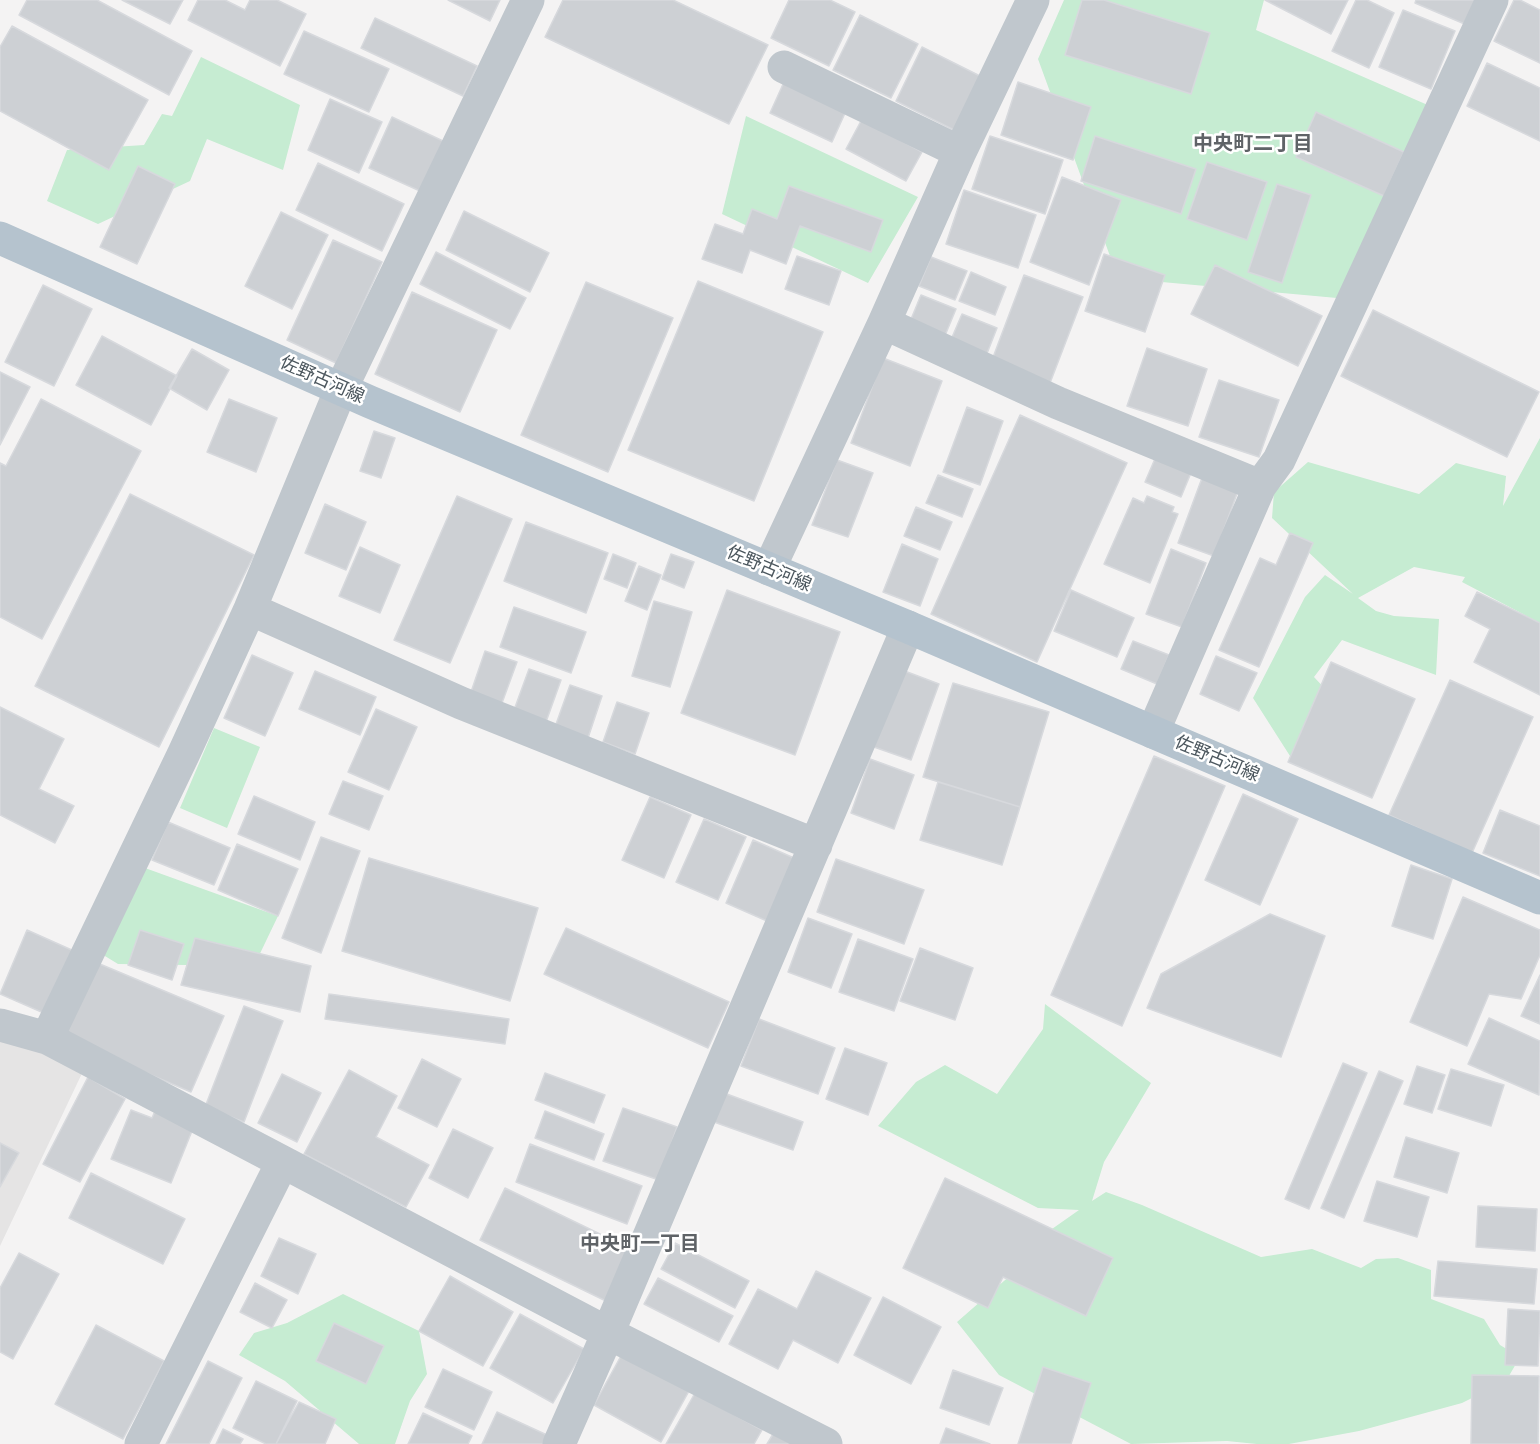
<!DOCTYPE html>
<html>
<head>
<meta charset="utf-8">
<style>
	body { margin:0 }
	canvas { display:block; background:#f4f3f3 }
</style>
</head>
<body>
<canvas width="1540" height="1444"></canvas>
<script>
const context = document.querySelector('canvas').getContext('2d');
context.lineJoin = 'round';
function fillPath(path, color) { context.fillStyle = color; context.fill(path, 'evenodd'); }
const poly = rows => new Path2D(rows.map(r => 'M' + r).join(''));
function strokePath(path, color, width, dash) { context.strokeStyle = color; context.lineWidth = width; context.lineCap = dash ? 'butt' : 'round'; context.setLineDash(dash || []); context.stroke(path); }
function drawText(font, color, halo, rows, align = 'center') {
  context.font = font + ' "Noto Sans","Noto Sans JP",sans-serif'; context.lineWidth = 5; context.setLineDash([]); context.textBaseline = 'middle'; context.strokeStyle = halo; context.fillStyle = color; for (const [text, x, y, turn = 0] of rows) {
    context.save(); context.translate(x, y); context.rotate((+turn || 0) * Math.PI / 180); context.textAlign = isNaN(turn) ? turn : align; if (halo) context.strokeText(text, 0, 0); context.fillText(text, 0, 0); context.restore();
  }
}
fillPath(poly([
	[0,1032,85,1067,0,1246]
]), '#e5e4e4');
fillPath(poly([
	[1064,0,1264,0,1256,30,1430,106,1337,298,1118,278,1038,59],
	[201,57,300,105,283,170,207,139,190,181,98,224,47,201,67,150,144,145,162,114,172,116],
	[746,116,918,197,868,283,722,214],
	[1540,438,1540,623,1462,582,1465,577,1414,567,1358,598,1376,611,1394,616,1439,619,1436,675,1342,640,1314,677,1342,707,1326,737,1290,756,1253,698,1305,597,1325,575,1353,594,1272,518,1274,492,1308,462,1419,494,1456,463,1506,476,1503,506],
	[214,728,260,747,227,828,180,808],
	[145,868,278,916,254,966,118,964,100,953],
	[1045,1004,1151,1083,1104,1162,1092,1201,1106,1192,1142,1205,1261,1257,1312,1249,1361,1268,1376,1259,1398,1258,1431,1270,1431,1299,1484,1319,1500,1345,1520,1357,1506,1381,1462,1403,1359,1431,1289,1444,1257,1444,1227,1441,1131,1444,999,1375,957,1322,1020,1267,1042,1236,1079,1210,1038,1208,878,1126,916,1082,945,1065,997,1094,1043,1029],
	[343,1294,419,1331,427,1374,410,1401,395,1444,359,1444,285,1381,239,1355,254,1333,287,1323]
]), '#c6ecd2');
const building = poly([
	[27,0,97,0,192,51,169,95,19,15,27,0],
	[122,0,183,0,170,24,122,0],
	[198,0,225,0,245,10,250,0,277,0,306,14,280,66,188,20,198,0],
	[448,0,500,0,490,21,448,0],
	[563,0,673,0,768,45,729,124,545,37,563,0],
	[789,0,830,0,855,12,829,66,771,38,789,0],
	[1082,0,1104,0,1210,33,1191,94,1065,55,1082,0],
	[1265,0,1348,0,1331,34,1265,0],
	[1356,0,1367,0,1394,13,1369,68,1332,51,1356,0],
	[1416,0,1478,0,1467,25,1415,3,1416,0],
	[1514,0,1520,0,1540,10,1540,63,1494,41,1514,0],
	[1403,10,1455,31,1431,89,1379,67,1403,10],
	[860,15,918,44,891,98,833,70,860,15],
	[375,18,477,66,463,96,361,48,375,18],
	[12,26,148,100,109,170,0,111,0,47,12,26],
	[304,31,389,69,369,112,284,74,304,31],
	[922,47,980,76,954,130,896,101,922,47],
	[1487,63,1540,88,1540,141,1467,106,1487,63],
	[784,82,846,111,832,142,770,113,784,82],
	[1018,82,1091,107,1073,160,1001,135,1018,82],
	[330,99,382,122,359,173,308,150,330,99],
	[1316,112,1404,152,1384,196,1296,157,1316,112],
	[392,117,443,141,420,191,369,168,392,117],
	[862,119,922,152,906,181,846,149,862,119],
	[990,136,1063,160,1045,214,972,189,990,136],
	[1095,136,1196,169,1181,214,1081,181,1095,136],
	[1207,162,1267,182,1247,240,1187,219,1207,162],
	[318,163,404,204,382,251,296,210,318,163],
	[138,166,175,184,137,264,100,247,138,166],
	[1062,177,1121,200,1089,285,1030,262,1062,177],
	[1277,184,1311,195,1282,283,1248,272,1277,184],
	[789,186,883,220,871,252,800,226,786,264,750,250,742,273,702,259,715,224,743,234,752,209,777,219,789,186],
	[964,190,1036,215,1018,268,946,244,964,190],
	[464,211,549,253,530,292,446,250,464,211],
	[281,212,328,235,292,309,245,286,281,212],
	[333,240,382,262,336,363,287,340,333,240],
	[436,252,526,298,510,329,420,284,436,252],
	[1104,254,1165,275,1145,332,1085,311,1104,254],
	[797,256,841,271,829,305,785,289,797,256],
	[931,257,967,271,955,300,919,286,931,257],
	[1215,265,1322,316,1298,366,1191,314,1215,265],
	[971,272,1006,287,995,315,959,301,971,272],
	[1024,275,1083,297,1050,383,992,360,1024,275],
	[698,281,823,332,754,501,628,450,698,281],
	[586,282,673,318,608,472,521,435,586,282],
	[43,285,92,309,54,386,5,362,43,285],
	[412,292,497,330,460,412,375,374,412,292],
	[921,295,956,309,944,338,909,324,921,295],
	[1373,310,1539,392,1507,457,1341,376,1373,310],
	[962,314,997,328,986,356,950,342,962,314],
	[102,336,177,376,151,425,76,385,102,336],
	[1147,348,1207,369,1188,426,1127,406,1147,348],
	[192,349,229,370,207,410,169,388,192,349],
	[883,358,942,381,910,466,851,443,883,358],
	[0,372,30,387,0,445,0,372],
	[1219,380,1279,400,1259,457,1199,437,1219,380],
	[41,399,141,451,42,639,0,617,0,463,6,466,41,399],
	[229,399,277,418,256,472,207,452,229,399],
	[967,407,1003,421,980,485,943,472,967,407],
	[1020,415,1127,463,1037,662,931,614,1020,415],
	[374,431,395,438,381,478,360,471,374,431],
	[1157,454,1193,468,1181,497,1145,482,1157,454],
	[837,460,873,473,848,537,812,525,837,460],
	[938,475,973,489,962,517,926,503,938,475],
	[1202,478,1238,491,1214,556,1178,543,1202,478],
	[130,494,254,555,159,747,35,686,130,494],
	[457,496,512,519,450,663,394,640,457,496],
	[1147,496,1174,507,1172,512,1178,514,1150,583,1104,564,1133,498,1144,503,1147,496],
	[325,504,366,522,346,570,305,553,325,504],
	[916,507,952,522,940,550,904,536,916,507],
	[526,522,608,553,586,613,504,581,526,522],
	[1290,533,1313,543,1259,667,1219,650,1260,558,1276,565,1290,533],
	[902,544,938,559,920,606,883,592,902,544],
	[360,547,400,565,380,613,339,596,360,547],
	[1171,549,1206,563,1182,627,1146,614,1171,549],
	[613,554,636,563,627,588,604,579,613,554],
	[671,554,694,562,684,588,662,579,671,554],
	[639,566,661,575,647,610,625,601,639,566],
	[727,590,840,632,795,755,681,713,727,590],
	[1071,590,1134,618,1117,657,1054,631,1071,590],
	[1477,592,1540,623,1540,695,1474,662,1490,629,1465,616,1477,592],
	[654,601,692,612,670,687,632,676,654,601],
	[514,607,586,632,571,673,500,647,514,607],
	[1133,641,1169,655,1157,684,1121,669,1133,641],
	[485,651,517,662,502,703,471,692,485,651],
	[252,655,293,673,265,736,224,718,252,655],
	[1216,656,1257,673,1239,711,1200,694,1216,656],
	[1331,662,1415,699,1372,798,1288,762,1331,662],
	[529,669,561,680,546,722,514,710,529,669],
	[902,670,939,684,911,760,874,747,902,670],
	[315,671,376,697,360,735,299,709,315,671],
	[1450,680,1533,717,1472,853,1389,815,1450,680],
	[953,683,1049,712,1020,807,923,777,953,683],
	[570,685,602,696,588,738,555,727,570,685],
	[617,702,649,713,635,754,603,742,617,702],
	[0,707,64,739,39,789,74,806,55,843,0,815,0,707],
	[376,709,417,727,389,790,348,772,376,709],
	[1154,756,1225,786,1122,1026,1051,995,1154,756],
	[870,759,914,775,894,829,851,813,870,759],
	[343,781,383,796,369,830,329,814,343,781],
	[938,782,1020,807,1002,865,920,840,938,782],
	[1243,794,1298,819,1260,905,1205,880,1243,794],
	[254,796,315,822,300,860,238,834,254,796],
	[650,797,691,815,664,878,622,860,650,797],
	[1500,810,1540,826,1540,876,1483,853,1500,810],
	[704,819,746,837,718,900,676,882,704,819],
	[168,822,230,848,214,885,152,860,168,822],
	[321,837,360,851,321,953,282,938,321,837],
	[753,840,794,858,767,921,726,903,753,840],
	[237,844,298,869,278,916,218,890,237,844],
	[369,858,538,908,510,1001,342,951,369,858],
	[836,859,924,890,904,944,817,912,836,859],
	[1411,865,1452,879,1433,939,1392,926,1411,865],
	[1463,897,1540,930,1540,955,1521,999,1489,994,1467,1046,1410,1022,1463,897],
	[1270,914,1325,936,1281,1057,1147,1008,1161,974,1270,914],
	[808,918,852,934,831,988,788,972,808,918],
	[566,928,729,1002,708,1048,544,974,566,928],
	[27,930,74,951,46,1014,0,994,27,930],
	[140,930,184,944,172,980,128,965,140,930],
	[195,938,311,966,300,1012,181,985,195,938],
	[858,939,913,959,894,1011,839,992,858,939],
	[920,948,973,968,955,1020,900,1001,920,948],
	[95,962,224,1016,191,1092,62,1037,95,962],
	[1540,975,1540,1024,1521,1016,1540,975],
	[329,994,509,1019,505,1044,325,1019,329,994],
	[244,1006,283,1021,244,1122,205,1107,244,1006],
	[1489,1018,1540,1041,1539,1095,1468,1064,1489,1018],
	[759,1019,835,1048,818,1094,741,1066,759,1019],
	[845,1048,887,1063,868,1115,826,1099,845,1048],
	[422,1059,461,1079,437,1127,398,1108,422,1059],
	[1343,1063,1367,1073,1309,1209,1285,1199,1343,1063],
	[1417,1066,1445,1075,1432,1113,1404,1104,1417,1066],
	[1451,1069,1504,1085,1491,1126,1438,1109,1451,1069],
	[349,1070,397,1096,376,1137,429,1165,406,1207,304,1154,349,1070],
	[1379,1071,1403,1081,1344,1218,1321,1208,1379,1071],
	[545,1073,605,1095,594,1123,535,1100,545,1073],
	[282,1074,321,1093,297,1142,258,1123,282,1074],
	[88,1077,125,1099,80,1182,43,1164,88,1077],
	[724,1093,803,1122,793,1150,714,1122,724,1093],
	[623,1108,677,1127,659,1180,603,1161,623,1108],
	[131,1110,152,1118,155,1111,194,1126,171,1183,111,1159,131,1110],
	[545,1111,604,1134,594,1160,535,1138,545,1111],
	[453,1129,493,1148,468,1198,429,1178,453,1129],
	[1406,1137,1459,1153,1447,1193,1394,1177,1406,1137],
	[0,1143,19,1153,0,1187,0,1143],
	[530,1144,642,1186,627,1224,516,1182,530,1144],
	[91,1173,185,1219,163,1264,69,1218,91,1173],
	[945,1178,1113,1258,1086,1316,1003,1277,988,1308,903,1268,945,1178],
	[1377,1181,1429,1197,1417,1237,1364,1221,1377,1181],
	[505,1188,633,1250,608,1302,480,1240,505,1188],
	[1478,1206,1537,1209,1535,1251,1476,1247,1478,1206],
	[279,1238,316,1254,298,1294,261,1276,279,1238],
	[675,1243,749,1281,735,1308,661,1269,675,1243],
	[19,1253,59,1274,13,1359,0,1352,0,1288,19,1253],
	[1438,1261,1537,1269,1534,1304,1434,1296,1438,1261],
	[816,1271,871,1298,838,1363,793,1340,778,1369,729,1344,758,1289,797,1309,816,1271],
	[450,1276,513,1312,483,1366,419,1331,450,1276],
	[658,1278,733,1316,719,1342,644,1304,658,1278],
	[255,1283,287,1300,272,1328,240,1312,255,1283],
	[883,1297,941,1327,911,1384,854,1355,883,1297],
	[1508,1309,1540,1311,1538,1366,1505,1365,1508,1309],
	[520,1314,584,1349,553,1403,490,1368,520,1314],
	[334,1323,384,1346,366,1384,316,1361,334,1323],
	[96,1325,164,1361,123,1439,55,1404,96,1325],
	[622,1354,689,1391,661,1442,594,1405,622,1354],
	[208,1361,242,1378,209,1444,166,1444,208,1361],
	[1043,1367,1091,1383,1071,1444,1018,1444,1043,1367],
	[443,1369,492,1392,474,1430,425,1407,443,1369],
	[953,1370,1003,1388,989,1425,940,1408,953,1370],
	[1472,1375,1539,1376,1538,1444,1471,1444,1472,1375],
	[256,1381,297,1401,276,1444,266,1444,233,1428,256,1381],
	[695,1393,762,1430,754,1444,666,1444,695,1393],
	[299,1402,336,1419,325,1444,276,1444,299,1402],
	[497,1412,547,1435,543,1444,482,1444,497,1412],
	[423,1413,472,1436,468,1444,408,1444,423,1413],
	[946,1428,990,1444,940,1444,946,1428],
	[223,1429,243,1439,240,1444,216,1444,223,1429],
	[773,1434,792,1444,767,1444,773,1434]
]);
fillPath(building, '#cdd0d4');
strokePath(building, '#d7d9dd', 1.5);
strokePath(poly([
	[784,67,960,152],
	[884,323,1058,403,1260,486],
	[769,569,884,323,960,152,1033,0],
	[250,609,461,703,816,845],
	[1153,732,1260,486,1279,460,1492,0],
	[0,1025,47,1038,608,1333,826,1444],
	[47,1038,184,753,250,609,341,389,528,0],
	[141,1444,282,1163],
	[559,1444,608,1333,908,627]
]), '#c0c7cd', 33);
strokePath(poly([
	[0,238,370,402,908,627,1540,898]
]), '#b5c3ce', 33);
drawText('18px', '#4c575e', '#fff', [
	["佐野古河線",322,380,24],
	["佐野古河線",769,569,23],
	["佐野古河線",1217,759,23]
]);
drawText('bold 20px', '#5f6367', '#fff', [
	["中央町二丁目",1253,144],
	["中央町一丁目",640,1244]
]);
</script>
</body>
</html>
